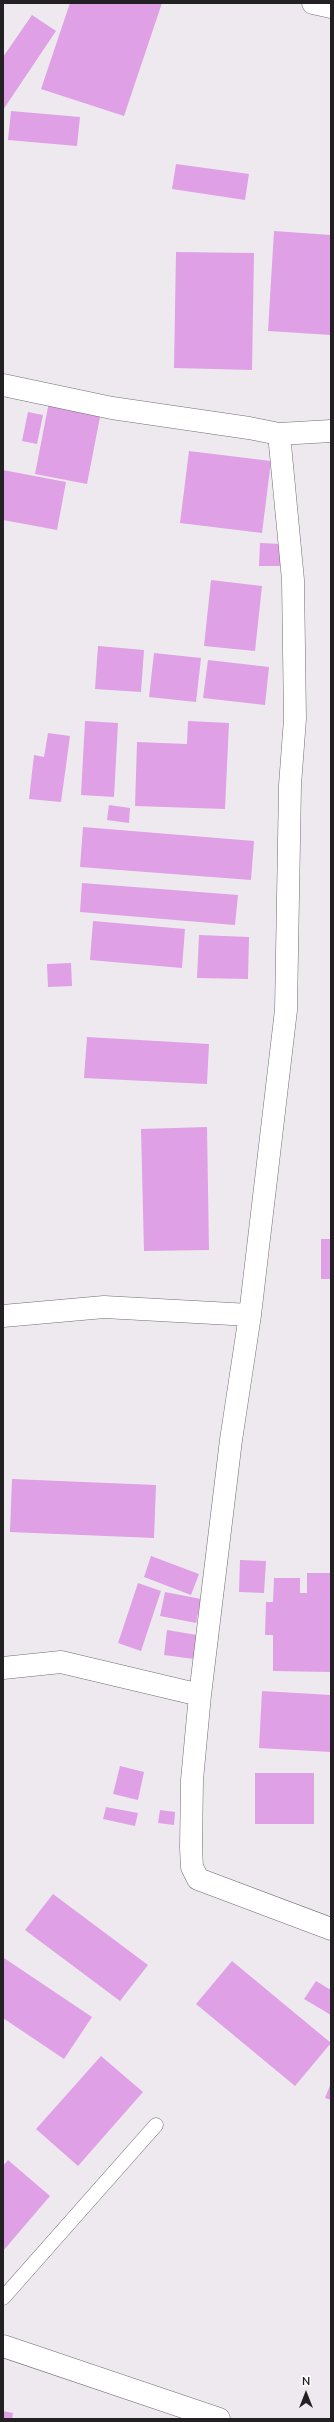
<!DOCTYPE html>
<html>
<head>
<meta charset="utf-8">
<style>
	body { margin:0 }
	#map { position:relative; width:334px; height:2422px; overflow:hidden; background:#eee9ef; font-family:"Nunito Sans",sans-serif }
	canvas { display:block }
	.frame { position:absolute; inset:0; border:4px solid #222022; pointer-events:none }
	.north { position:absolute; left:286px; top:2374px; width:40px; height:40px; -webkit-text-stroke:3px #fff; paint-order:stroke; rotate:0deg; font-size:11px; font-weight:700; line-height:16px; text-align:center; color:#222022 }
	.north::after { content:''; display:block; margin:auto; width:14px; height:18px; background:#222022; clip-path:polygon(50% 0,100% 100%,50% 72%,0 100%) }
</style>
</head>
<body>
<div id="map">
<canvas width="334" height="2422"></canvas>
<div class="frame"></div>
<div class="north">N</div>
</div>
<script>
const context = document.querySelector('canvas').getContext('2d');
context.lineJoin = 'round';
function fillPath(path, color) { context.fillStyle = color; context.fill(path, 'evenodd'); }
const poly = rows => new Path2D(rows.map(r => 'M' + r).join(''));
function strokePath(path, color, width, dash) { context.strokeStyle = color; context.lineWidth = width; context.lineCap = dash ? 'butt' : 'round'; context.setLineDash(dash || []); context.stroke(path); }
fillPath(poly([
	[70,3,162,3,124,116,41,89],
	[32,15,56,31,3,110,3,57],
	[11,111,80,117,77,146,8,140],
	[176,164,249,174,245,200,172,189],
	[274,231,331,235,331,335,268,331],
	[176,252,254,253,252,370,174,368],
	[49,402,101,412,87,484,35,474],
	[28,412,43,415,37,444,22,441],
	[189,451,271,461,262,533,180,523],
	[3,470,66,482,57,530,3,520],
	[260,543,282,544,281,566,259,566],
	[211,580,262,586,255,651,204,646],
	[98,646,144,650,141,692,95,689],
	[154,653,201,658,196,702,149,697],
	[208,660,269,667,265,705,203,698],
	[85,721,118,723,114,797,81,795],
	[188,721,229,723,225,809,135,806,137,742,187,744],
	[48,733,70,736,61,802,29,799,34,755,44,757],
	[109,805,130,808,129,823,107,820],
	[83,827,254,841,251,880,80,867],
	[82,883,238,895,235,925,80,912],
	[93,921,185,929,182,968,90,960],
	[199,935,249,937,248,979,197,978],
	[71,963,72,986,48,987,47,964],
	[87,1037,209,1044,207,1084,84,1078],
	[207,1127,209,1250,144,1251,141,1129],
	[321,1239,331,1239,331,1279,321,1279],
	[12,1479,156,1485,154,1538,10,1532],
	[151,1556,199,1574,191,1595,144,1577],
	[240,1560,266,1561,264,1593,239,1592],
	[307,1573,331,1573,331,1672,273,1671,273,1635,265,1635,266,1602,273,1602,274,1578,300,1578,300,1593,307,1593],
	[138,1583,161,1591,141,1651,118,1643],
	[165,1592,201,1599,196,1623,160,1616],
	[167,1630,197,1635,194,1659,164,1655],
	[262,1691,331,1695,331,1752,259,1748],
	[120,1766,144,1772,138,1800,113,1794],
	[255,1773,314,1773,314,1824,255,1824],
	[106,1807,138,1813,135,1826,103,1819],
	[160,1810,175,1812,174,1825,158,1823],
	[53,1894,148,1965,120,2001,25,1930],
	[4,1958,92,2017,64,2059,3,2018],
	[232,1961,331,2043,295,2086,196,2004],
	[316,1981,331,1990,331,2015,304,1999],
	[101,2056,143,2092,78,2166,36,2129],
	[331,2083,331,2100,325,2098],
	[8,2160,50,2196,3,2251,3,2166],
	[3,2411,13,2413,12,2419,3,2419]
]), '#dfa0e6');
const service = poly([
	[3,2298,156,2125]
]);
const minor = poly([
	[313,3,331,7],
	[3,385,112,408,249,428,279,434,331,431],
	[279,434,293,580,295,719,290,785,286,1010,250,1315,231,1440,200,1695,192,1780,191,1848,192,1867,198,1879,331,1929],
	[3,1316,104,1307,250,1315],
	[3,1668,61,1662,200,1695],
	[3,2346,219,2419]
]);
strokePath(service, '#726d73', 15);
strokePath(minor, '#726d73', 23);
strokePath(service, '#fff', 14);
strokePath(minor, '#fff', 22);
</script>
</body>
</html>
